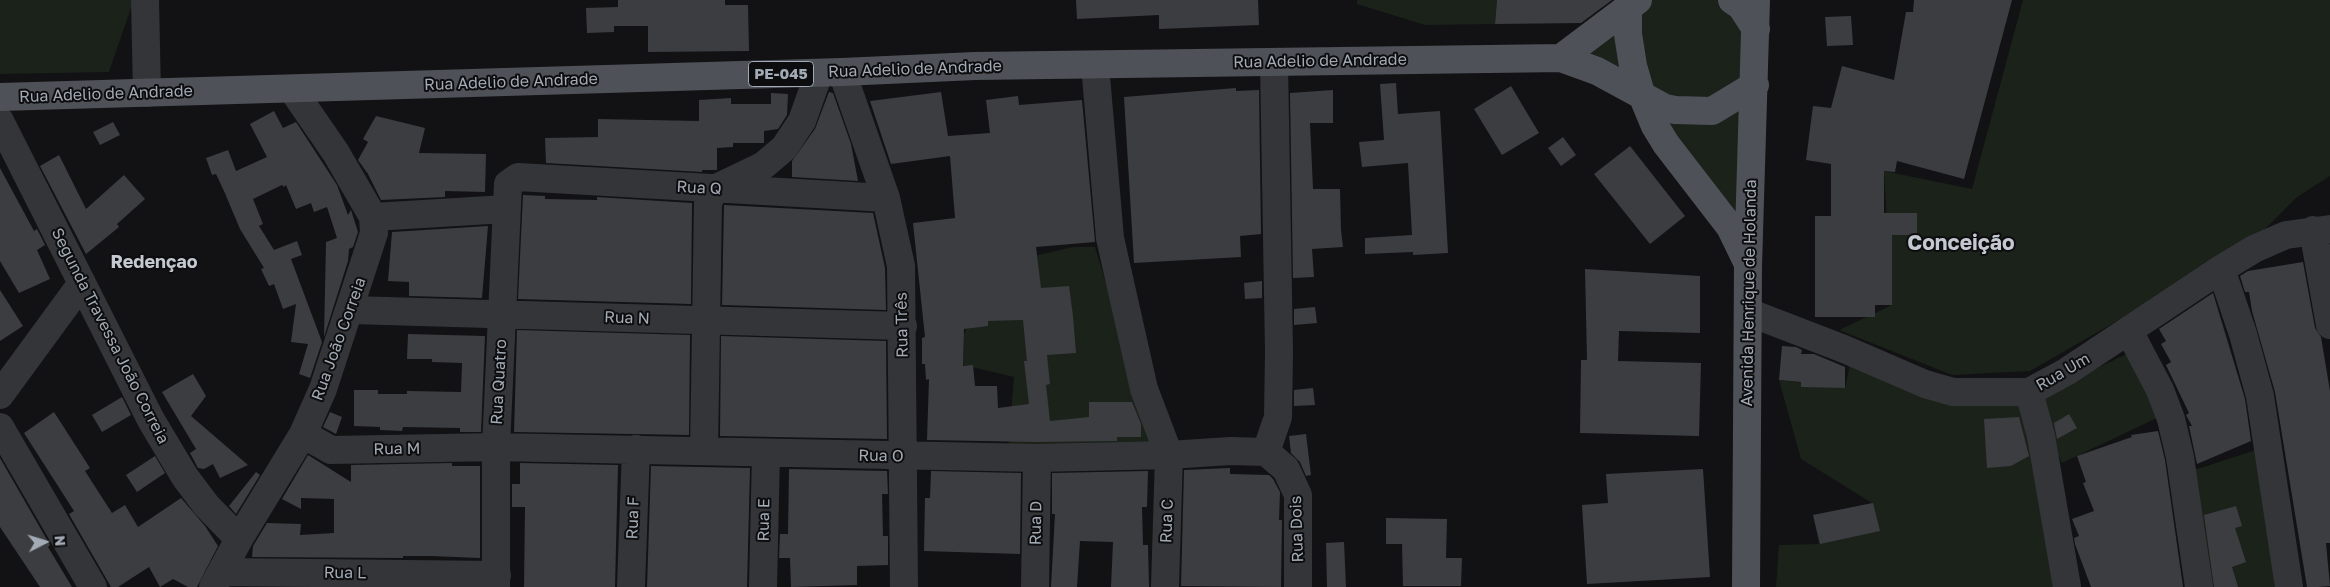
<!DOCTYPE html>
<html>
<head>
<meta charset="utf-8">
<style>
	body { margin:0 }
	#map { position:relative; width:2330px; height:587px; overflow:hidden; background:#121214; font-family:"Golos Text",sans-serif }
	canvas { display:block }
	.north { position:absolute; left:20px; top:517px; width:50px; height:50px; -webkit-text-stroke:4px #0d0d0f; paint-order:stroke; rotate:85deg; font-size:14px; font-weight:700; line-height:20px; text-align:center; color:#a2abb5 }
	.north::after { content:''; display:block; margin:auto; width:18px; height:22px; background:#a2abb5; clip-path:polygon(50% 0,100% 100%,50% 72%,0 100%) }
</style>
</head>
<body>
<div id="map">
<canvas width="2330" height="587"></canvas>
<div class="north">N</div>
</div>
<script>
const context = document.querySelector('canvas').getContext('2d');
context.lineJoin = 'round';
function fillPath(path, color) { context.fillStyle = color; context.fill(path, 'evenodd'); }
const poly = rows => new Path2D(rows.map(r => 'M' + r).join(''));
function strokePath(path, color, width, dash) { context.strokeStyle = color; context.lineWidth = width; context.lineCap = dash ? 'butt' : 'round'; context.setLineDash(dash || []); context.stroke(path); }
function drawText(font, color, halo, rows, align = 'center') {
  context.font = font + ' "Golos Text",sans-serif'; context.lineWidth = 4; context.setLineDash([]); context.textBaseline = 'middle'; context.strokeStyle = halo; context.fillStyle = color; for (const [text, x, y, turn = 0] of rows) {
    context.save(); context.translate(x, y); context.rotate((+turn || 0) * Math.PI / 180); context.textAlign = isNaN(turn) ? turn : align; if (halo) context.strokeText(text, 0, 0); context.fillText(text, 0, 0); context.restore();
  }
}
fillPath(poly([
	[0,0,131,0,132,5,109,72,0,74],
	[1357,0,1497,0,1495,24,1425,25,1357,4],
	[1652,0,1724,0,1740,15,1750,66,1734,95,1712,107,1643,92,1635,48,1642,9],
	[2023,0,2330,0,2330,176,2297,197,2249,245,2030,371,1952,375,1839,330,1892,305,1884,171,1972,189],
	[1624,14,1635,90,1571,56],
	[1740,99,1745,252,1654,116],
	[1073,247,1095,247,1155,447,1008,451,1014,377,963,365,964,334,1002,259,1034,256],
	[2129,353,2161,416,2062,463,2031,399],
	[1851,359,2024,405,2059,587,1776,587,1779,545,1819,544,1813,515,1872,503,1801,459,1779,380,1845,388],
	[2259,449,2278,587,2190,587,2188,472]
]), '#1a221a');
fillPath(poly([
	[618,0,725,0,725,5,748,5,749,51,648,52,648,26,614,26,614,32,587,33,586,8,618,7],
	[1076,0,1258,0,1259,25,1159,29,1159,15,1077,19],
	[1497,0,1612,0,1581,23,1495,24],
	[1914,0,2012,0,1964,179,1897,161,1895,172,1884,171,1884,213,1917,213,1917,235,1892,235,1892,305,1875,305,1875,317,1815,317,1815,216,1831,216,1831,164,1806,160,1813,106,1831,108,1842,66,1894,80,1906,12,1913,12],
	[1851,16,1853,45,1827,46,1825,17],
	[1396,83,1398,114,1440,111,1448,253,1413,255,1413,252,1365,254,1365,238,1412,235,1408,163,1362,167,1359,142,1384,140,1380,84],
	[1511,86,1539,133,1502,155,1474,109],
	[1236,88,1236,91,1259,90,1261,234,1240,236,1241,257,1134,263,1124,97],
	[1333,90,1333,123,1310,123,1313,189,1340,189,1341,230,1343,247,1312,249,1314,277,1293,278,1290,93],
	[829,92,833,93,851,144,858,181,792,177,792,161,815,129],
	[941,92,948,136,990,133,986,100,1018,96,1019,105,1082,100,1095,242,1036,247,1041,288,1069,286,1073,316,1076,353,1047,355,1050,384,1046,385,1050,421,1089,417,1089,402,1132,402,1141,424,1141,437,1117,437,1117,441,1037,442,927,440,929,379,926,380,925,364,922,364,922,338,925,337,913,223,955,218,950,156,891,164,870,101],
	[1023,320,1027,361,1024,361,1029,404,998,408,997,386,975,386,973,365,963,366,964,329,988,326,988,321],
	[771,93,788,94,787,115,778,129,764,131,764,143,733,143,733,147,717,148,717,170,702,170,702,172,546,163,545,138,598,137,598,119,699,121,699,100,731,98,731,104,771,104],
	[274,111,283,128,296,122,337,185,348,215,351,210,358,232,353,247,349,249,348,261,324,337,326,242,337,238,327,207,314,212,311,203,296,209,286,185,284,187,282,185,253,199,263,224,259,226,274,250,297,241,302,255,291,259,322,342,310,378,299,374,308,344,291,342,296,304,283,309,274,284,269,286,261,269,264,268,240,229,224,191,216,174,212,175,206,158,228,150,236,171,267,157,250,124],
	[376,116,425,128,419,153,486,154,485,192,445,191,445,197,381,200,368,174,358,160,368,142,363,139],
	[113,122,120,135,100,145,93,132],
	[1563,137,1576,155,1561,166,1548,148],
	[1630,146,1685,216,1650,244,1594,174],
	[59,155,86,209,124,175,145,199,117,224,119,227,86,254,40,166],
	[0,168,34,231,37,229,45,245,37,250,50,279,19,293,0,261],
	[523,195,545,196,545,199,597,200,597,197,692,203,691,304,518,299],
	[724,205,873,213,885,268,886,310,722,305],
	[488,226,482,298,409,296,409,282,388,281,392,232],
	[2303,262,2315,328,2321,337,2330,391,2330,543,2326,543,2330,586,2318,587,2307,587,2275,392,2252,311,2249,292,2245,292,2240,276,2248,271],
	[1585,269,1700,276,1700,333,1619,331,1618,361,1701,363,1699,436,1580,433,1581,360,1587,360],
	[1262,281,1262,298,1245,299,1244,283],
	[0,290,23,326,0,341],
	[2213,293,2245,399,2251,441,2197,464,2189,426,2192,426,2186,415,2189,413,2166,365,2171,362,2161,344,2166,341,2159,329],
	[1315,307,1317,323,1294,325,1294,309],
	[517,330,690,335,689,435,514,432],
	[408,334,485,336,481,432,460,432,460,428,403,427,402,431,380,430,380,427,354,426,354,390,378,390,378,394,407,394,407,391,461,392,462,363,432,362,432,359,407,359],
	[721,336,886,341,887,439,720,436],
	[1782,346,1796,347,1802,350,1801,354,1814,354,1845,367,1845,388,1801,387,1801,382,1779,380],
	[193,374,206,396,191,416,248,465,220,478,213,464,204,469,198,468,190,453,196,449,162,392],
	[1313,388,1315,405,1294,406,1294,390],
	[122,397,131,415,102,432,92,415],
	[54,412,90,468,85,471,112,513,125,505,138,527,181,498,205,526,218,546,197,587,188,587,173,579,160,587,149,567,118,587,111,587,69,514,74,511,24,433],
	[330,412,342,417,336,434,323,427],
	[2069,414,2077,428,2057,439,2054,423],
	[2019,417,2029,456,2011,466,1987,468,1984,419],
	[2158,431,2165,460,2183,587,2091,587,2075,544,2074,538,2079,536,2072,519,2094,511,2083,483,2086,482,2077,456,2132,437,2131,435],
	[1306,434,1311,475,1306,476,1300,462,1291,453,1289,436],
	[308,455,351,482,351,465,452,463,452,466,480,466,480,558,431,556,403,556,403,558,252,557,253,546,267,523,301,524,300,535,334,533,334,499,301,498,301,509,282,499],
	[155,456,165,473,137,492,126,475],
	[0,458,50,545,48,547,72,587,40,587,0,527],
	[520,463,618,465,615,587,524,587,525,507,512,507,512,484,520,484],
	[651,466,750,468,747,587,647,587],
	[1230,468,1230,474,1269,475,1273,479,1280,492,1279,520,1282,520,1281,587,1181,586,1184,470],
	[789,469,887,471,888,494,882,494,883,536,888,536,888,565,857,566,857,585,791,587,790,558,779,558,780,534,788,534],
	[1703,469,1710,577,1587,584,1582,505,1608,503,1606,474],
	[931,471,1021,473,1020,554,924,551,925,498,930,498],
	[1148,471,1147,507,1142,507,1143,545,1148,545,1149,587,1111,587,1113,542,1080,541,1077,587,1051,587,1055,514,1052,514,1052,473],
	[256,472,260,475,236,514,229,506],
	[1873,503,1880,531,1820,544,1813,515],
	[2236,506,2242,526,2235,528,2246,562,2232,567,2238,587,2214,587,2204,515],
	[1386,518,1447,519,1446,558,1462,558,1461,586,1403,586,1402,544,1386,544],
	[1344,542,1346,587,1327,587,1326,543]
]), '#3c3d41');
strokePath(poly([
	[145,0,147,93],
	[1095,65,1110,238,1144,389,1169,455,1165,587],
	[842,72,886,198,901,266,904,587],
	[0,121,151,420,185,477,206,505,239,539],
	[373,217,506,209],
	[2313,230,2330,325],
	[2221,269,2243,334,2260,396,2289,587],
	[351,310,903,326],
	[1748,312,1844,349,1925,384,1953,392,2029,392,2066,372,2221,269,2254,249,2286,235,2330,229],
	[2129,331,2160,390,2171,419,2180,457,2199,587],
	[2029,392,2041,436,2067,587],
	[0,395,82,283],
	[0,427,93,587],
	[303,434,331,450,496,447,1037,458,1169,455,1230,451,1266,452],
	[704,451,708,203,714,189,764,165,784,148,802,121,819,73],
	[1266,452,1278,417,1279,352,1274,62],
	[1266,452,1286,469,1298,495,1298,587],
	[222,572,497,575],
	[213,587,239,539,303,434,323,389,374,233,373,217,336,153,292,89],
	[496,587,496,447,508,184,518,177,886,198],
	[631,587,636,449],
	[763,587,766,453],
	[1035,587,1037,458]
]), '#333539', 28);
strokePath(poly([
	[1632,0,1628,13,1628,34,1633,66,1640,90,1655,126,1666,144,1730,227,1747,262],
	[1732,0,1741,6,1756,29],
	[1561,58,1638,0],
	[0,97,842,72,975,66,1561,58,1597,71,1665,108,1675,110,1712,111,1755,85],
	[1746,587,1748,266,1756,0]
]), '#4e5258', 28);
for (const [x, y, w] of [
	[781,74,65]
]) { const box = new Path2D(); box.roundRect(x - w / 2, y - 12.5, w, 25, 4); context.fillStyle = '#0d0d0f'; context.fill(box); strokePath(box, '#a2abb5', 1); }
drawText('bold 15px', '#a2abb5', null, [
	["PE-045",781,74]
]);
drawText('16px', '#a2abb5', '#0d0d0f', [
	["Rua Adelio de Andrade",1320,61,-1],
	["Rua Adelio de Andrade",915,69,-2],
	["Rua Adelio de Andrade",511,82,-2],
	["Rua Adelio de Andrade",106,94,-2],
	["Rua Q",699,188,3],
	["Avenida Henrique de Holanda",1749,293,-89],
	["Rua N",627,318,2],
	["Rua Três",902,325,-91],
	["Segunda Travessa João Correia",110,336,63],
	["Rua João Correia",339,339,-70],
	["Rua Um",2063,372,-30],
	["Rua Quatro",499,382,-87],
	["Rua M",397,449,-1],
	["Rua O",881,456,1],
	["Rua F",633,518,-88],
	["Rua E",764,520,-89],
	["Rua C",1167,521,-88],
	["Rua D",1036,523,-89],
	["Rua Dois",1297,529,-92],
	["Rua L",345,573,1]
]);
drawText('bold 18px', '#c4c9d1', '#0d0d0f', [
	["Redençao",154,262]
]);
drawText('bold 21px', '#c4c9d1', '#0d0d0f', [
	["Conceição",1961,243]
]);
</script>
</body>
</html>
